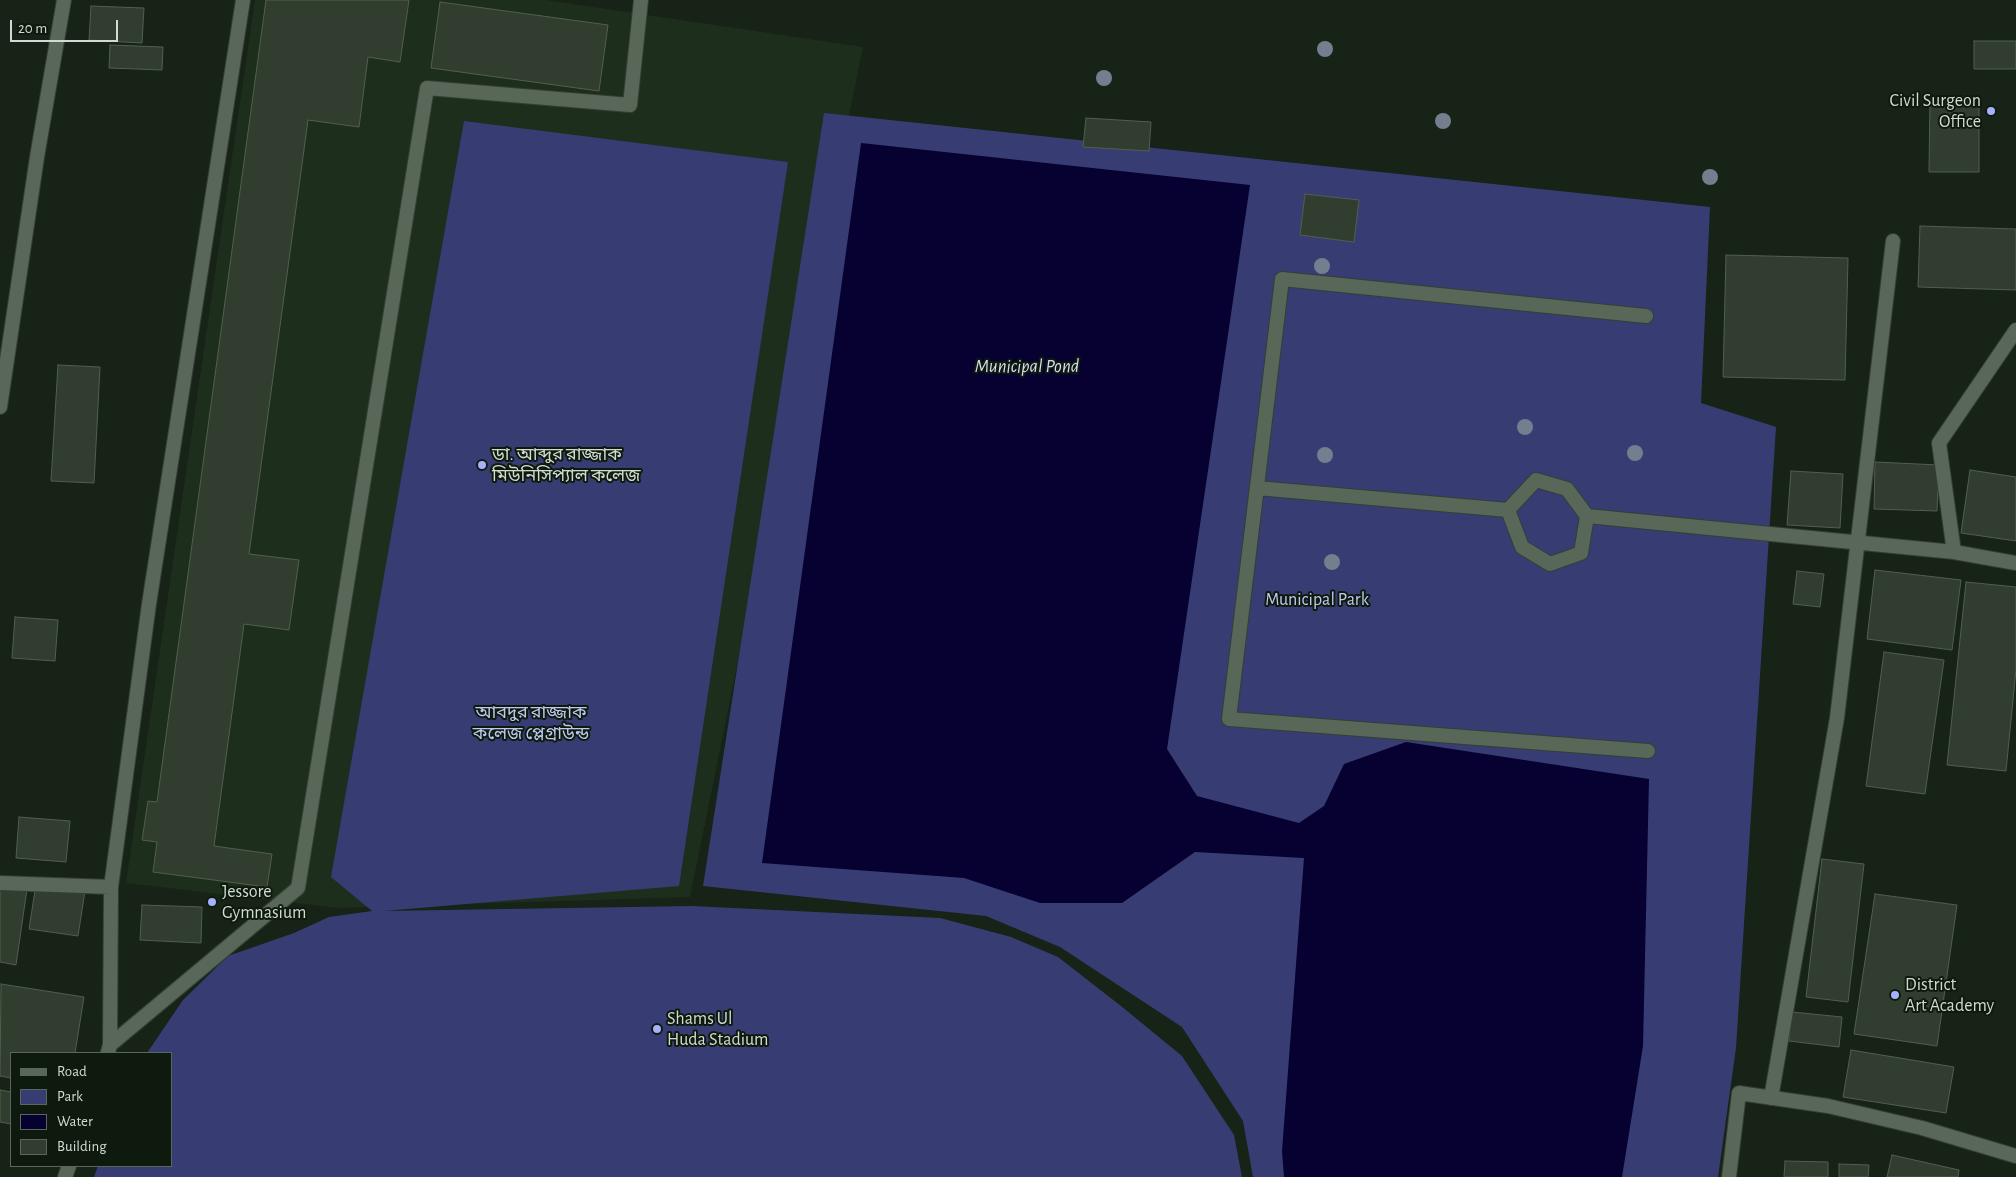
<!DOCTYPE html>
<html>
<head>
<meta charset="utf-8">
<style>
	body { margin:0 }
	#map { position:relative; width:2016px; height:1177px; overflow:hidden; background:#172316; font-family:"Alegreya Sans",sans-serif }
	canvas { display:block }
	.legend { position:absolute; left:10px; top:1052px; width:162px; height:115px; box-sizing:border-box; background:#0e1a0d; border:1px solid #5c675b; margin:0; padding:6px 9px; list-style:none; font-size:15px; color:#d2dbd1 }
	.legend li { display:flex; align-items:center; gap:10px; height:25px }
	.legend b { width:25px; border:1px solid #5c675b }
	.scale { position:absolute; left:10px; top:20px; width:108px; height:22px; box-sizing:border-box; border:2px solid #d2dbd1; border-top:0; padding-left:6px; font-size:15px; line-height:18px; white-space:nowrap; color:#d2dbd1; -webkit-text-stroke:4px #0e1a0d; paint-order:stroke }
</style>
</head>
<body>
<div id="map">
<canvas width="2016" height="1177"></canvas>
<ul class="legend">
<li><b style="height:6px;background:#586757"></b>Road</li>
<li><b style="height:14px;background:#373d73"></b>Park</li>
<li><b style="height:14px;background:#070131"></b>Water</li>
<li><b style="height:14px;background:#313e2f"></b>Building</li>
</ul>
<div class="scale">20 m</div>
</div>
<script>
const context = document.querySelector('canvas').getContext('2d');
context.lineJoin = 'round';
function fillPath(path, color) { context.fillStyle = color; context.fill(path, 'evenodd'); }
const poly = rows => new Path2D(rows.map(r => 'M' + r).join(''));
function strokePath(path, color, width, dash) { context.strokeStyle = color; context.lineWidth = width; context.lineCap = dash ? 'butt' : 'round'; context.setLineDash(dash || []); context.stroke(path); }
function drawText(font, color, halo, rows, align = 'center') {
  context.font = font + ' "Alegreya Sans","Noto Sans Bengali",sans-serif'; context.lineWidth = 4; context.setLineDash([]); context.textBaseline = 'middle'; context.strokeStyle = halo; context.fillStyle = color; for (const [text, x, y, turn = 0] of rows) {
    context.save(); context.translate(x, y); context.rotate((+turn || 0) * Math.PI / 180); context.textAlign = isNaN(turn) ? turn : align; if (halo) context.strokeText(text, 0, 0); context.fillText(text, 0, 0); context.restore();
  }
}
fillPath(poly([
	[255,0,546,0,863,47,690,897,338,908,126,883]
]), '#1d2e1c');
fillPath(poly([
	[824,113,1710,207,1701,403,1776,427,1736,1048,1718,1177,1253,1177,1243,1121,1182,1027,1060,947,986,916,703,886],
	[464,121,788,162,679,886,384,911,692,906,940,918,1011,937,1058,957,1121,1006,1182,1056,1234,1135,1242,1177,94,1177,98,1166,171,1166,171,1053,147,1053,183,1000,228,956,294,933,329,917,372,911,331,877]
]), '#373d73');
fillPath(poly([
	[861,143,1250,185,1167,749,1197,796,1299,823,1324,806,1344,764,1406,742,1649,779,1643,1046,1622,1177,1284,1177,1282,1151,1304,858,1195,852,1122,903,1040,903,964,878,762,863]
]), '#070131');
const building = poly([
	[266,0,409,0,400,62,368,57,359,127,308,120,249,554,299,560,289,630,244,624,214,846,272,854,267,887,153,872,157,842,142,840,148,801,157,802,266,0],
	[440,2,608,25,599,91,431,68,440,2],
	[91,6,144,8,142,43,89,40,91,6],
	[1974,41,2016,41,2016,69,1974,69,1974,41],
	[110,45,163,47,162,70,109,68,110,45],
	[1930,97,1979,97,1979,172,1929,172,1930,97],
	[1086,118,1151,122,1149,151,1083,147,1086,118],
	[1305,194,1359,200,1354,242,1300,235,1305,194],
	[1920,226,2016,229,2016,290,1918,287,1920,226],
	[1726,255,1848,258,1845,380,1723,377,1726,255],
	[58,365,100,367,94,483,51,481,58,365],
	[1875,462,1939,465,1937,511,1874,509,1875,462],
	[1970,470,2016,477,2016,541,1961,533,1970,470],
	[1791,471,1843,474,1840,528,1787,525,1791,471],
	[1875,570,1961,580,1952,650,1867,639,1875,570],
	[1797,571,1824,574,1820,607,1793,604,1797,571],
	[1966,582,2016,587,2016,669,2006,771,1947,765,1966,582],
	[15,617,58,620,55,661,12,658,15,617],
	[1884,652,1944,660,1925,794,1866,786,1884,652],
	[19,817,70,821,66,862,16,858,19,817],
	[1822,859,1864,864,1848,1002,1806,997,1822,859],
	[0,878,28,882,16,965,0,962,0,878],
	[36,884,85,891,78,936,29,929,36,884],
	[1875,894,1957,905,1937,1046,1854,1034,1875,894],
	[142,905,202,907,201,943,140,940,142,905],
	[1,984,84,997,75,1053,11,1053,11,1078,0,1076,1,984],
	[1792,1012,1842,1017,1839,1047,1789,1041,1792,1012],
	[1851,1050,1954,1067,1946,1113,1843,1097,1851,1050],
	[0,1090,11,1092,11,1124,0,1122,0,1090],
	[1892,1155,1959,1170,1958,1177,1887,1177,1892,1155],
	[1785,1161,1828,1162,1828,1177,1784,1177,1785,1161],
	[1839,1164,1869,1165,1868,1177,1839,1177,1839,1164]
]);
fillPath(building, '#313e2f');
strokePath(building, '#515f4f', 1);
const minor = poly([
	[1646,316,1282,279,1229,719,1648,751],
	[0,407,37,157,64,0],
	[1536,480,1567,489,1587,516,1581,553,1550,564,1522,547,1508,510,1536,480],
	[1257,488,1508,510],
	[1587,516,1954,552,2016,563],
	[1954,552,1939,443,2016,330],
	[0,883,111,887],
	[110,1045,298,888,427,88,630,105,641,0],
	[108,1052,110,1045,111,887,149,604,243,0],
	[1771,1098,1837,718,1893,241],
	[65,1177,69,1166],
	[1729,1177,1739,1093,1828,1106,1922,1128,2016,1156]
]);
strokePath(minor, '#353e34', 16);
strokePath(minor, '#586757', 14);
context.fillStyle = '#747e8e';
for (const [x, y] of [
	[1325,49],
	[1104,78],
	[1443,121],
	[1710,177],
	[1322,266],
	[1525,427],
	[1635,453],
	[1325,455],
	[1332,562]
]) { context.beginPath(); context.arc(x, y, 8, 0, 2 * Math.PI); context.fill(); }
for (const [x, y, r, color] of [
	[1991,111,5,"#a5b1fc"],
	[482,465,5,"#a5b1fc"],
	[212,902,5,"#a5b1fc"],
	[1895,995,5,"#a5b1fc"],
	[657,1029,5,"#a5b1fc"]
]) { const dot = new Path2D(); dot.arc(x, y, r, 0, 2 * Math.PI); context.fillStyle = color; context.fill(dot); strokePath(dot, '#0e1a0d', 2); }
drawText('18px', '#d2dbd1', '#0e1a0d', [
	["Civil Surgeon",1981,101,"right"],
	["Office",1981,122,"right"],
	["ডা. আব্দুর রাজ্জাক",492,455],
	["মিউনিসিপ্যাল কলেজ",492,476],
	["Jessore",222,892],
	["Gymnasium",222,913],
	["District",1905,985],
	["Art Academy",1905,1006],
	["Shams Ul",667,1019],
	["Huda Stadium",667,1040]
], 'left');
drawText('18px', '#c0c8f0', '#0e1a0d', [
	["Municipal Park",1317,600],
	["আবদুর রাজ্জাক",531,713],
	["কলেজ প্লেগ্রাউন্ড",531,734]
]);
drawText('italic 19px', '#d9ddf2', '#0e1a0d', [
	["Municipal Pond",1027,366]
]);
</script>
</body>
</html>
